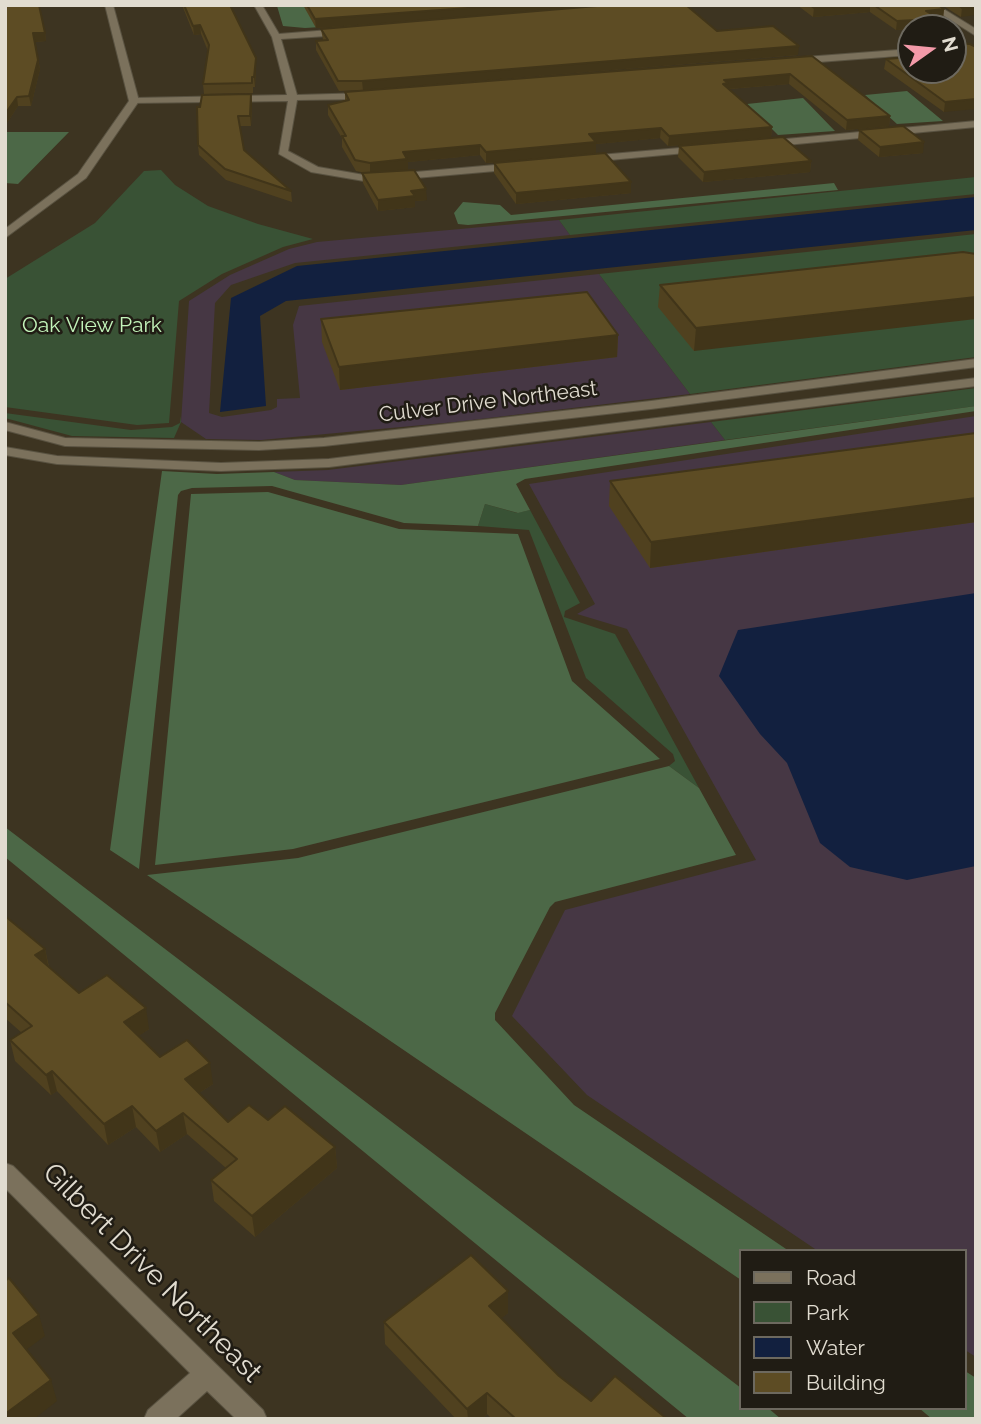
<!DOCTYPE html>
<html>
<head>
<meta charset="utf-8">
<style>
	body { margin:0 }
	#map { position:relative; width:981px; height:1424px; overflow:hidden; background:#3d3421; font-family:Raleway,sans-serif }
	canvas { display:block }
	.frame { position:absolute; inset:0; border:7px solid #e1dcd0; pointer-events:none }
	.legend { position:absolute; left:739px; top:1249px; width:228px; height:161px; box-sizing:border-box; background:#201c14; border:2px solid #6d695f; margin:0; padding:9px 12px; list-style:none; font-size:21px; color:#e1dcd0 }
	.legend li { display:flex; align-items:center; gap:14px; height:35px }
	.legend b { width:35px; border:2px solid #6d695f }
	.north { position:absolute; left:897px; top:14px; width:70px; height:70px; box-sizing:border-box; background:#201c14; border:2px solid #6d695f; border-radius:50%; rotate:75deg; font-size:19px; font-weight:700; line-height:28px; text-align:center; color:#e1dcd0 }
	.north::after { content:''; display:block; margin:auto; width:24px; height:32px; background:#f39aa9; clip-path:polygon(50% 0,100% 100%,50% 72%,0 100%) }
</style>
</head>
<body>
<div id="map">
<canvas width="981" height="1424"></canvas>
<div class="frame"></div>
<ul class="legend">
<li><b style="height:9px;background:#7b715c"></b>Road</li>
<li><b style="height:19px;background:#395235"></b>Park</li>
<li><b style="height:19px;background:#12203f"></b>Water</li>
<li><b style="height:19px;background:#5d4c24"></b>Building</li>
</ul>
<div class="north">N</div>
</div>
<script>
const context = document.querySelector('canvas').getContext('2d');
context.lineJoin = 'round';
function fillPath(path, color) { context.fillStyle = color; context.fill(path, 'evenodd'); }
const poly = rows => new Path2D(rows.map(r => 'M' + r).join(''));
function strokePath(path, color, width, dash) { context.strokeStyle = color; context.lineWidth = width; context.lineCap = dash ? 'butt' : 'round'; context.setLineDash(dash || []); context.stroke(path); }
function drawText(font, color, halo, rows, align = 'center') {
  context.font = font + ' Raleway,sans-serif'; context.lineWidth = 5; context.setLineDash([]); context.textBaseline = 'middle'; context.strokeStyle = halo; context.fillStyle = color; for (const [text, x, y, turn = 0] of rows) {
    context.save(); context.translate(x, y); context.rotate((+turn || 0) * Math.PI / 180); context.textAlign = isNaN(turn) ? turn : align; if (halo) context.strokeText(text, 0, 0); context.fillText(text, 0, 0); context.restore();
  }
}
fillPath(poly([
	[559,220,570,235,295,263,231,285,215,303,209,413,222,417,271,410,277,407,277,399,300,398,293,325,299,306,599,274,690,394,455,422,261,440,206,439,181,422,189,301,230,275,289,249,317,242],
	[976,416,976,1357,965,1350,965,1251,818,1251,587,1095,512,1016,565,910,756,860,627,629,577,614,595,604,529,484],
	[711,422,725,440,401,485,295,480,274,472,328,470]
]), '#463744');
fillPath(poly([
	[161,170,175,185,208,206,258,224,313,239,283,247,222,274,179,301,169,423,137,425,5,407,5,279,95,223,144,171],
	[976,177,976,194,570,235,559,220],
	[976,234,976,357,690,394,599,274],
	[976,388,976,406,725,440,711,422],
	[5,413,131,430,172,427,180,423,181,416,181,422,174,438,72,436,5,418],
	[485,504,517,513,530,510,580,603,565,611,564,617,615,634,699,788,669,766,675,761,673,754,586,678,529,530,478,526]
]), '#395235');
fillPath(poly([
	[357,5,368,24,305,28,283,26,277,6],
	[907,91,943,121,897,124,865,95],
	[803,98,835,131,778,135,747,104],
	[5,132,69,132,18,184,5,183],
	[834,183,838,190,468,225,458,224,454,213,463,202,500,205,511,215],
	[976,406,976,411,525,479,516,484,530,510,518,513,485,504,478,526,404,523,272,486,192,488,181,491,178,495,139,869,110,850,162,471,217,474,274,472,295,480,401,485],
	[268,492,399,529,518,534,572,681,660,759,293,849,155,865,191,494],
	[669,766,699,788,736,855,555,902,550,907,495,1013,495,1020,574,1105,789,1251,741,1251,741,1280,147,875,298,858],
	[5,827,741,1388,741,1408,768,1408,781,1419,689,1419,5,857],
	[965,1371,976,1378,976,1419,932,1419,919,1408,965,1408]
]), '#4c6847');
fillPath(poly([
	[976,197,976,230,286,301,260,316,266,406,220,412,231,298,297,266],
	[976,593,976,866,907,880,850,867,820,843,787,763,760,734,719,676,738,630]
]), '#12203f');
const minor = poly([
	[254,5,262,5,279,34,342,29,346,32,342,35,281,39,297,95,367,93,372,96,367,99,297,100,288,151,318,167,370,176,518,163,523,166,518,169,370,182,311,172,279,154,288,101,131,103,129,101,134,98,287,95,272,37,254,5],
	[927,5,937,5,976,29,976,36,927,5],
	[911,49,911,55,792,64,787,61,792,58,911,49],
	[976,121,976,127,765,147,760,144,765,141,976,121],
	[703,146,708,149,707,151,588,162,583,159,588,156,703,146],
	[5,1163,13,1166,263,1410,267,1419,236,1419,207,1391,176,1419,144,1419,148,1410,190,1373,5,1188,5,1163]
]);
const tertiary = poly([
	[105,5,113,5,139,101,86,178,5,238,5,229,78,174,129,101,105,5],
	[976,359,976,367,651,409,324,446,259,450,65,446,5,430,5,422,65,438,259,442,324,438,651,401,976,359],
	[976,378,976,386,329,467,221,471,57,464,5,455,5,447,57,456,221,463,329,459,976,378]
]);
strokePath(minor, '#595241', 2);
strokePath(tertiary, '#595241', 2);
fillPath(minor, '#7b715c');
fillPath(tertiary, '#7b715c');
fillPath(poly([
	[5,5,45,33,46,41,35,42,40,69,31,106,18,106,5,126],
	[182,5,230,5,256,58,256,68,255,87,253,87,253,93,204,94,203,84,208,51,201,34,194,35],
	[303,5,686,5,717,31,798,55,363,90,339,91,316,50,316,41,323,40,321,29,418,21,316,28],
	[797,5,938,5,944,9,943,18,937,19,911,28,911,40,907,38,909,29,896,30,870,12,813,17],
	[942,5,976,5,961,17],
	[970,44,944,112,884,69,886,59,911,70],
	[812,56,890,116,889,126,846,130,789,84,729,89,772,127,771,137,668,146,660,138,596,144,596,153,486,163,480,155,408,162,408,170,427,200,415,201,415,207,378,211,363,183,362,173,366,173,356,171,342,147,342,138,328,115,328,105,345,101,345,92],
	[251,94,252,104,251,126,240,126,244,150,291,191,292,202,226,180,199,155,198,145,200,107],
	[859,130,923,153,879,157,858,140],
	[679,146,811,161,810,172,703,182,678,157],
	[494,163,631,193,516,204,494,173],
	[963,252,694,351,658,307,660,285],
	[321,319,618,335,617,357,340,390,322,342],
	[976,433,976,522,650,568,609,506,610,481],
	[5,916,45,949,49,967,79,993,149,1029,138,1036,160,1057,213,1084,199,1093,228,1122,268,1120,335,1147,337,1168,255,1237,214,1201,211,1180,226,1168,187,1134,160,1152,136,1127,108,1145,57,1091,51,1095,15,1061,10,1040,22,1033,5,1018],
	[508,1313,501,1318,559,1376,591,1401,667,1419,492,1419,487,1414,482,1419,456,1419,385,1344,384,1322]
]), '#50411f');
fillPath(poly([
	[510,5,632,5,316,28,315,19],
	[847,5,870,5,870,12,813,17,814,8],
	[976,7,976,15,961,17,962,8],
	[944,9,943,18,937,19,936,27,926,11],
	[915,20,911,29,896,30,897,21],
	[200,25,201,34,194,35,193,26],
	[33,33,45,33,46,41,35,42],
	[799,46,798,55,363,90,362,81],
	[256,58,256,68,255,87,254,77],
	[38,60,40,69,31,106,29,96],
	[790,74,789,84,727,89,722,93,724,80],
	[251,94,252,104,251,126,250,116],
	[17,97,18,106,5,126,5,114],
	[976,99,976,109,944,112,945,102],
	[890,116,889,126,846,130,847,120],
	[772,127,771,137,668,146,669,136],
	[661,128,660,138,596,144,596,153,486,163,486,152,589,134],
	[924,142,923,153,879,157,880,147],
	[480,145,480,155,408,162,408,170,370,173,370,163,403,152],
	[811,161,810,172,703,182,704,172],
	[631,182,631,193,516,204,516,193],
	[426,189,427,200,415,201,415,207,378,211,378,200,411,191],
	[976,297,976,319,694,351,696,328],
	[618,335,617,357,340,390,339,367],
	[976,498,976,522,650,568,651,542],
	[45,949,49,970,35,955],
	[146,1008,149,1029,128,1043,124,1022],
	[210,1063,213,1084,188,1100,185,1079],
	[52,1071,57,1091,51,1095,46,1075],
	[132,1106,136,1127,108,1145,104,1124],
	[183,1113,187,1134,160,1152,156,1131],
	[335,1147,337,1168,255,1237,252,1216],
	[508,1291,508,1313,489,1328,489,1306],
	[39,1315,45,1336,19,1355,13,1333],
	[51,1380,57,1401,34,1419,5,1419,5,1414],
	[487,1393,487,1414,482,1419,468,1419,467,1409]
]), '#413519');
const building = poly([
	[5,5,39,5,45,33,33,33,38,60,29,96,17,97,5,114,5,5],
	[184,5,230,5,256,58,254,77,252,77,252,83,203,84,209,45,200,25,193,26,184,5],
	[307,5,510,5,315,19,307,5],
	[609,5,686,5,717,31,773,26,799,46,362,81,338,81,316,41,328,40,321,29,609,5],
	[810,5,847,5,814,8,810,5],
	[874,5,938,5,944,9,926,11,938,18,932,18,947,28,911,28,911,30,909,29,915,20,897,21,874,5],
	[959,5,976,5,976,7,962,8,959,5],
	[953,43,970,44,976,47,976,99,945,102,886,59,911,57,911,70,953,70,953,43],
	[812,56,890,116,847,120,790,74,724,80,728,83,723,84,772,127,669,136,661,128,589,134,596,142,486,152,480,145,403,152,407,159,370,163,355,160,342,136,346,136,328,105,349,100,345,92,812,56],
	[251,94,250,116,238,116,244,150,291,191,225,169,198,145,197,107,200,107,202,95,251,94],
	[903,126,924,142,880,147,859,130,903,126],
	[783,137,811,161,704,172,679,146,783,137],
	[605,153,631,182,516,193,494,163,605,153],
	[414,170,426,189,411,191,415,196,378,200,362,173,414,170],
	[963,252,976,254,976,297,696,328,660,285,963,252],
	[587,292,618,335,339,367,321,319,587,292],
	[976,433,976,498,651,542,610,481,976,433],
	[5,916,45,949,35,955,79,993,107,975,146,1008,124,1022,160,1057,187,1040,210,1063,185,1079,228,1122,249,1105,268,1120,285,1106,335,1147,252,1216,211,1180,237,1159,183,1113,156,1131,132,1106,104,1124,52,1071,46,1075,10,1040,32,1026,5,1002,5,916],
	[471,1255,508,1291,489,1306,559,1376,591,1401,615,1376,667,1419,516,1419,487,1393,467,1409,384,1322,471,1255],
	[9,1278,39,1315,13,1333,51,1380,5,1414,5,1281,9,1278]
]);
fillPath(building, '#5d4c24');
strokePath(building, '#413519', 2);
drawText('21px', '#c3f4ba', '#201c14', [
	["Oak View Park",92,326]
]);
drawText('21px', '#e1dcd0', '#201c14', [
	["Culver Drive Northeast",488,402,-7]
]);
drawText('28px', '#e1dcd0', '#201c14', [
	["Gilbert Drive Northeast",152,1273,45]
]);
</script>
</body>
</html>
